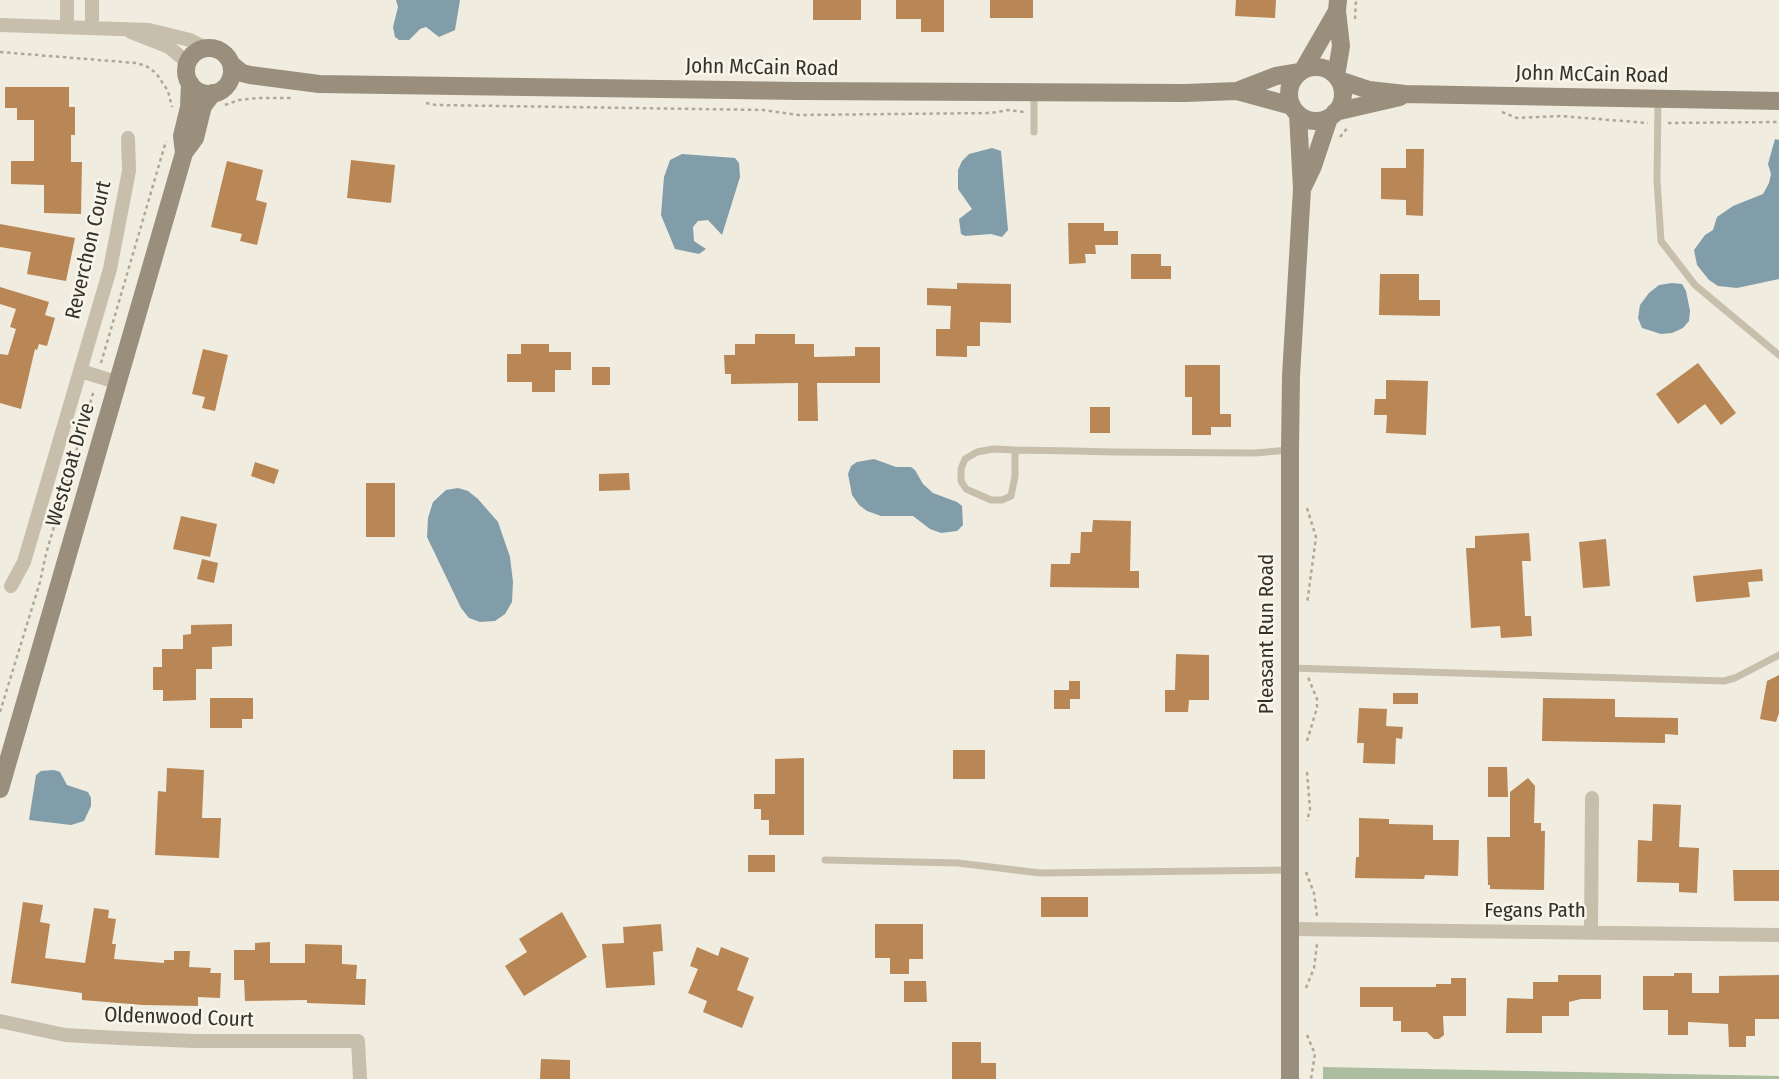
<!DOCTYPE html>
<html>
<head>
<meta charset="utf-8">
<style>
	body { margin:0 }
	canvas { display:block; background:#f0ecdf }
</style>
</head>
<body>
<canvas width="1779" height="1079"></canvas>
<script>
const context = document.querySelector('canvas').getContext('2d');
context.lineJoin = 'round';
function fillPath(path, color) { context.fillStyle = color; context.fill(path, 'evenodd'); }
const poly = rows => new Path2D(rows.map(r => 'M' + r).join(''));
function strokePath(path, color, width, dash) { context.strokeStyle = color; context.lineWidth = width; context.lineCap = dash ? 'butt' : 'round'; context.setLineDash(dash || []); context.stroke(path); }
function drawText(font, color, halo, rows, align = 'center') {
  context.font = font + ' "Fira Sans Condensed",sans-serif'; context.lineWidth = 5; context.setLineDash([]); context.textBaseline = 'middle'; context.strokeStyle = halo; context.fillStyle = color; for (const [text, x, y, turn = 0] of rows) {
    context.save(); context.translate(x, y); context.rotate((+turn || 0) * Math.PI / 180); context.textAlign = isNaN(turn) ? turn : align; if (halo) context.strokeText(text, 0, 0); context.fillText(text, 0, 0); context.restore();
  }
}
fillPath(poly([
	[1323,1067,1779,1076,1779,1079,1323,1079]
]), '#acbda0');
fillPath(poly([
	[396,0,460,0,455,30,439,37,426,27,420,29,409,40,399,40,395,37,393,27,398,7],
	[1775,139,1779,140,1779,279,1737,288,1718,286,1709,280,1697,265,1694,250,1705,235,1713,230,1717,217,1733,206,1763,194,1769,183,1771,174,1768,164],
	[992,148,1001,151,1008,230,1002,237,991,234,965,236,961,234,959,219,972,209,958,189,958,170,962,161,969,154],
	[682,154,735,158,739,163,740,177,722,235,708,220,698,221,693,227,694,241,706,249,699,254,675,249,661,215,664,177,670,160],
	[1672,283,1682,284,1686,291,1690,311,1689,321,1683,328,1672,333,1661,334,1642,328,1638,318,1640,305,1649,293,1659,285],
	[874,459,896,467,911,467,915,470,923,484,933,493,957,502,962,506,963,525,957,531,941,533,930,529,913,516,881,516,867,511,859,505,852,495,848,474,851,466,857,462],
	[458,488,468,491,478,499,498,522,510,557,513,582,512,602,505,614,495,621,480,622,469,618,461,608,427,537,428,518,433,502,446,490],
	[54,770,60,772,67,785,88,792,91,798,91,806,84,821,71,825,29,820,36,775,41,771]
]), '#819da9');
fillPath(poly([
	[813,0,861,0,861,20,813,20],
	[896,0,944,0,944,32,921,32,921,19,896,19],
	[990,0,1033,0,1033,18,990,18],
	[1236,0,1276,0,1275,18,1235,16],
	[5,87,69,87,69,107,75,107,75,135,71,135,71,162,82,162,81,214,44,213,44,185,11,184,11,161,34,161,34,120,17,120,17,108,5,108],
	[1406,149,1424,149,1423,216,1406,215,1406,200,1381,199,1381,168,1406,168],
	[351,160,395,165,391,203,347,198],
	[227,161,263,170,256,200,267,203,257,245,240,241,242,234,211,227],
	[1068,223,1104,223,1104,231,1118,231,1118,245,1095,245,1096,254,1085,254,1086,263,1069,264],
	[0,224,75,238,66,281,27,274,31,252,0,247],
	[1131,254,1161,254,1161,266,1171,266,1171,279,1131,279],
	[1380,274,1419,274,1419,300,1440,300,1440,316,1379,315],
	[957,283,1011,284,1011,323,980,322,980,346,967,346,967,357,936,356,936,329,950,329,951,306,927,305,927,288,957,289],
	[0,287,49,302,45,315,55,318,47,346,39,344,37,350,35,349,21,409,0,403,0,354,8,355,16,329,10,327,16,309,0,304],
	[755,334,795,334,795,344,814,344,814,357,855,356,855,347,880,347,880,383,817,383,818,421,798,421,798,383,731,384,731,374,725,374,724,355,735,355,735,344,755,344],
	[521,344,549,344,549,352,571,352,571,370,555,370,555,392,532,392,532,382,507,382,507,354,521,354],
	[203,349,228,355,215,411,202,408,205,397,192,394],
	[1698,363,1736,413,1721,425,1705,404,1678,424,1656,394],
	[1185,365,1220,365,1220,414,1231,414,1231,427,1211,427,1211,435,1192,435,1192,397,1185,397],
	[592,367,610,367,610,385,592,385],
	[1386,380,1428,381,1426,435,1386,433,1387,415,1374,415,1375,399,1386,399],
	[1090,407,1110,407,1110,433,1090,433],
	[255,462,279,470,274,484,251,476],
	[629,473,630,490,599,491,599,474],
	[366,483,395,483,395,537,366,537],
	[181,516,217,524,210,557,173,549],
	[1093,520,1131,521,1130,571,1139,571,1139,588,1050,587,1051,564,1070,564,1071,553,1080,553,1081,532,1092,532],
	[1529,533,1531,561,1522,561,1525,616,1531,616,1532,636,1501,638,1500,626,1471,628,1466,548,1475,548,1475,536],
	[1606,539,1610,586,1583,588,1579,542],
	[202,559,218,563,214,583,197,579],
	[1762,569,1763,581,1748,582,1750,597,1696,602,1693,576],
	[232,624,232,646,212,647,212,669,196,669,196,700,163,701,163,690,153,690,153,667,162,667,162,649,183,649,183,635,191,634,191,625],
	[1176,654,1209,655,1209,700,1189,700,1188,712,1165,712,1165,690,1175,690],
	[1779,675,1779,713,1776,722,1760,719,1767,681],
	[1069,681,1080,681,1080,699,1070,699,1070,709,1054,709,1054,690,1069,690],
	[1393,693,1418,693,1418,704,1393,704],
	[210,698,253,698,253,719,242,719,242,728,210,728],
	[1543,698,1615,699,1615,717,1678,718,1678,735,1665,734,1665,743,1542,741],
	[1359,708,1387,709,1386,726,1403,727,1402,739,1396,738,1395,764,1363,763,1364,743,1357,743],
	[953,750,985,750,985,779,953,779],
	[804,758,804,835,769,835,769,820,761,820,761,809,754,809,754,794,775,794,775,759],
	[1488,767,1507,767,1508,797,1488,797],
	[167,768,204,770,202,818,221,818,219,858,155,855,158,791,166,792],
	[1528,778,1535,786,1534,823,1541,823,1541,831,1545,831,1544,890,1490,889,1490,885,1488,885,1487,837,1510,837,1510,792],
	[1653,804,1681,805,1679,847,1699,848,1697,893,1679,892,1679,883,1637,882,1638,840,1652,841],
	[1359,818,1389,819,1389,824,1433,825,1433,840,1459,840,1458,876,1425,875,1424,879,1355,878,1356,857,1359,857],
	[748,855,775,855,775,872,748,872],
	[1733,870,1779,870,1779,901,1734,901],
	[1041,897,1088,897,1088,917,1041,917],
	[23,902,43,905,40,922,50,924,45,958,85,963,94,908,109,910,108,918,116,919,112,944,116,944,114,959,164,963,164,960,174,960,174,951,190,951,189,967,211,968,210,973,221,973,220,998,198,997,198,1006,143,1005,82,1000,82,993,11,983],
	[562,912,587,957,524,996,505,966,527,952,519,939],
	[661,924,663,951,653,952,655,985,606,988,602,944,624,943,623,927],
	[875,924,923,924,923,959,909,959,909,974,890,974,890,958,875,958],
	[270,942,270,963,305,963,305,944,342,945,342,964,357,965,356,979,366,979,365,1005,307,1003,307,1000,245,1001,244,980,234,980,234,950,255,950,255,943],
	[697,947,718,956,721,947,749,958,737,990,754,997,742,1028,703,1012,707,1001,688,993,698,969,690,966],
	[1674,973,1692,973,1692,993,1719,993,1719,976,1779,975,1779,1019,1755,1019,1755,1036,1746,1036,1746,1047,1729,1047,1728,1024,1688,1022,1688,1035,1668,1035,1668,1010,1643,1010,1643,976,1674,976],
	[1558,975,1601,975,1601,999,1581,999,1569,1002,1569,1016,1542,1016,1542,1033,1506,1033,1507,998,1533,999,1533,982,1558,982],
	[1451,978,1466,978,1466,1016,1443,1016,1444,1035,1439,1039,1434,1039,1427,1032,1401,1032,1401,1021,1393,1021,1393,1007,1360,1007,1360,987,1436,987,1436,984,1451,984],
	[904,981,926,981,927,1002,904,1002],
	[952,1042,981,1042,981,1063,996,1063,996,1079,952,1079],
	[541,1059,570,1060,570,1079,540,1079]
]), '#b88755');
strokePath(poly([
	[1355,19,1356,0],
	[0,52,136,63,146,66,156,73,168,91,172,107],
	[426,103,436,105,763,110,799,115,991,113,1008,110,1024,112],
	[225,105,239,100,258,98,294,98],
	[1502,112,1517,118,1560,116,1648,123],
	[1668,123,1779,122],
	[1340,137,1349,126],
	[101,363,166,141],
	[1307,508,1316,537,1307,604],
	[0,712,40,582,46,554,94,390],
	[1307,741,1317,708,1317,699,1308,677],
	[1307,772,1310,809,1307,821],
	[1306,872,1314,893,1317,916],
	[1306,988,1314,968,1317,944],
	[1307,1035,1315,1054,1311,1079]
]), '#b0a894', 2.5, [3.5, 3.5]);
strokePath(poly([
	[1658,100,1657,180,1661,241,1695,285,1779,355],
	[1034,132,1034,93],
	[1015,450,1015,476,1011,496,1002,500,991,500,966,489,961,481,961,469,965,459,977,452,993,449,1015,450,1074,451,1114,452,1255,453,1289,450],
	[1290,668,1724,681,1735,678,1779,655],
	[825,860,958,863,1040,873,1289,870]
]), '#c7bfac', 7);
strokePath(poly([
	[0,25,149,30,190,40,205,48],
	[67,25,67,0],
	[92,27,92,0],
	[131,32,169,47,188,63],
	[81,371,119,383],
	[11,586,24,562,110,269,129,171,128,138],
	[1291,929,1779,935],
	[1591,933,1592,798],
	[0,1021,65,1035,119,1038,194,1041,358,1041,360,1079]
]), '#c7bfac', 14);
strokePath(poly([
	'186 71a23 23 0 1 1 46 0a23 23 0 1 1-46 0Z',
	[231,64,242,73,250,75,319,84,799,91,1185,93,1237,91,1292,106],
	'1289 94a27 27 0 1 1 54 0a27 27 0 1 1-54 0Z',
	[1303,70,1337,11,1338,0],
	[1336,76,1341,46,1337,11],
	[1339,80,1369,90,1405,94,1779,101],
	[1237,91,1276,76,1300,72],
	[1335,112,1400,97],
	[184,153,182,136,189,107,190,83],
	[1302,189,1313,166,1329,118],
	[0,789,184,153,195,138,203,106,213,93],
	[1290,1079,1290,450,1291,376,1302,189,1298,114]
]), '#9a8f7d', 18);
drawText('21px', '#35312a', '#f8f5eb', [
	["John McCain Road",762,68,1],
	["John McCain Road",1592,75,1],
	["Reverchon Court",89,250,-77],
	["Westcoat Drive",71,465,-74],
	["Pleasant Run Road",1267,634,-90],
	["Fegans Path",1535,911],
	["Oldenwood Court",179,1018,2]
]);
</script>
</body>
</html>
